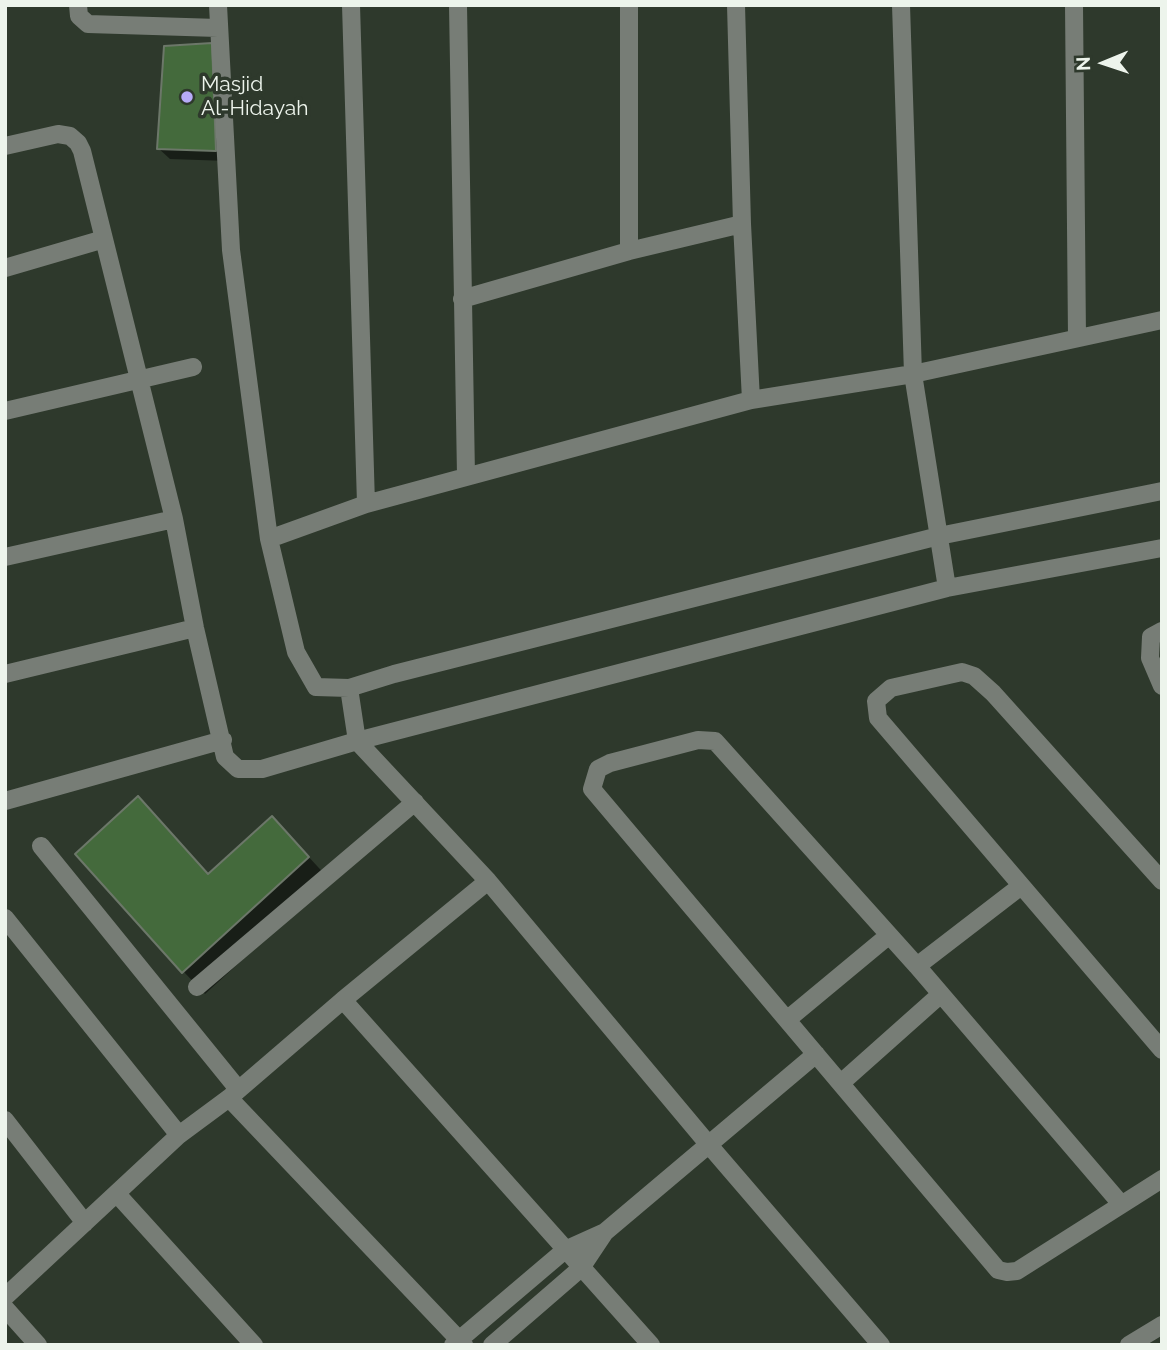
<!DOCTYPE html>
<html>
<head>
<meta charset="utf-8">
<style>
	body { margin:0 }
	#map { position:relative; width:1167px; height:1350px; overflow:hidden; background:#2e392c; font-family:Raleway,sans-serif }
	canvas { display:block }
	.frame { position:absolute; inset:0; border:7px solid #edf4ec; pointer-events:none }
	.north { position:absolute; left:1069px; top:28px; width:70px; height:70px; -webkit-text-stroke:5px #2e392c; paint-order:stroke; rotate:268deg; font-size:19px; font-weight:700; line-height:28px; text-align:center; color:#edf4ec }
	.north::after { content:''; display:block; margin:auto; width:24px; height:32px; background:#edf4ec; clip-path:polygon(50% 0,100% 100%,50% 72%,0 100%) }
</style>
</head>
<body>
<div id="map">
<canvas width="1167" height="1350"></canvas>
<div class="frame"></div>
<div class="north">N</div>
</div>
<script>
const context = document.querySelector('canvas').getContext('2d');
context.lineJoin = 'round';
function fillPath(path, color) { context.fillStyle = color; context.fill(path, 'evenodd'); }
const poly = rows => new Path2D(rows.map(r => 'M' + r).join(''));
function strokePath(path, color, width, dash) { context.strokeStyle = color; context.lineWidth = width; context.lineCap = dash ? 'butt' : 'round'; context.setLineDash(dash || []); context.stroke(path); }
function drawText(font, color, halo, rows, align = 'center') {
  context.font = font + ' Raleway,sans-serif'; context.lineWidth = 7; context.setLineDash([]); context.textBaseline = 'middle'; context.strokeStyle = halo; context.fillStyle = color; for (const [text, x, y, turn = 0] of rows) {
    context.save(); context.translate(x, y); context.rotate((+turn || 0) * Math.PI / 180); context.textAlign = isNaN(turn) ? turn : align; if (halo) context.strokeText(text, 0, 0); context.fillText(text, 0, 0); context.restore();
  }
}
fillPath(poly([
	[211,45,227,161,170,159,158,148],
	[294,841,330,880,205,994,183,971,209,876]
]), '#0007');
const building = poly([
	[212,43,216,151,157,149,164,46,212,43],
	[138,796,208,874,272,816,309,857,182,973,75,854,138,796]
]);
fillPath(building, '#446a3c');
strokePath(building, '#6c7769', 2);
strokePath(poly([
	[78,5,79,16,88,24,218,28],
	[218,5,231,250,269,539,296,652,316,687,349,688,394,674,939,536,1162,491],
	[351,5,366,504],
	[458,5,466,476],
	[629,5,629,251],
	[736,5,742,224,751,400],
	[901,5,913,374,947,588],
	[1074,5,1077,338],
	[5,146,58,134,70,136,78,143,82,151,174,519,195,628,225,757,238,769,262,769,357,741,947,588,1162,548],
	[5,268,104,239],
	[462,299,629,251,742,224],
	[5,411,193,367],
	[269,539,366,504,751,400,913,374,1162,320],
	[5,557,174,519],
	[1162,631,1151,637,1150,658,1162,686],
	[5,674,195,628],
	[349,688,357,741,488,881,709,1145,881,1345],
	[5,801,223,740],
	[41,846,238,1089],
	[1162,881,993,693,974,676,962,672,891,688,876,701,878,718,1162,1050],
	[5,918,179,1135],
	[917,966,1021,886],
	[197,987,415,802],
	[343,1000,651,1345],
	[788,1019,888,936],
	[841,1083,941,994],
	[229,1098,464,1345],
	[5,1120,85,1223],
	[117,1194,254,1345],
	[1121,1204,917,966,715,741,698,740,610,763,598,769,592,789,998,1270,1007,1272,1017,1271,1162,1179],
	[5,1297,179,1135,229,1098,343,1000,488,881],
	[5,1308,38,1345],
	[453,1345,565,1250,605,1232,816,1054],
	[492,1345,581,1268,605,1232],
	[1129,1345,1162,1325]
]), '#777d76', 18);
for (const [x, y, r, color] of [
	[187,97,7,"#b7abf8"]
]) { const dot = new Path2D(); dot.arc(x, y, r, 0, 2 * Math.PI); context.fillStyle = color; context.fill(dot); strokePath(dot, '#2e392c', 2.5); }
drawText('21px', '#edf4ec', '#2e392c', [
	["Masjid",201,85],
	["Al-Hidayah",201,109]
], 'left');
</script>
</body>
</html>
